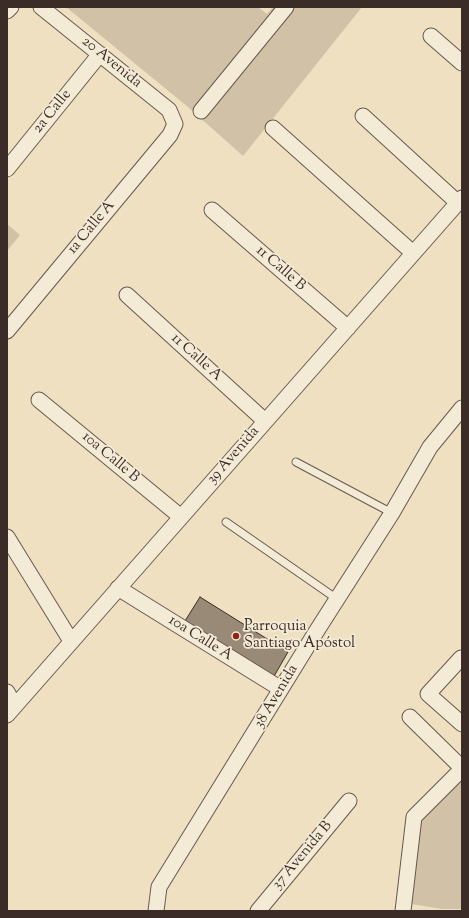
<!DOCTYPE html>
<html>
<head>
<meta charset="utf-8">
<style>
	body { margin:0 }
	#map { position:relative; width:469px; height:918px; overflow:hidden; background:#eee0c1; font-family:"Sorts Mill Goudy",serif }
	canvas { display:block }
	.frame { position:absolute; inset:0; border:8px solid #3b2c27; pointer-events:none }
</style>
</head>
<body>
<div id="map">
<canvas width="469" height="918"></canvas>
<div class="frame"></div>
</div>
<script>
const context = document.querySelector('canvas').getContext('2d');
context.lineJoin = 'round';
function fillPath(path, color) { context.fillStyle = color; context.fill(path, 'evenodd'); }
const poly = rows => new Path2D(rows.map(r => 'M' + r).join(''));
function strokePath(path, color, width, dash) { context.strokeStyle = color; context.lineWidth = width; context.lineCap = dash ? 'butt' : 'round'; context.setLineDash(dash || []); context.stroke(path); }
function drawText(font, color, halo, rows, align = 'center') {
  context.font = font + ' "Sorts Mill Goudy",serif'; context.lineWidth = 3.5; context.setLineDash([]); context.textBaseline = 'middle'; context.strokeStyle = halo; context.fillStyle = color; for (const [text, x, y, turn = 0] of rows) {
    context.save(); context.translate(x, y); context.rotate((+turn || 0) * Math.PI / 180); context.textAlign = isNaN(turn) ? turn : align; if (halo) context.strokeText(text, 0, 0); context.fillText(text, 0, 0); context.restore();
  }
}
fillPath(poly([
	[66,7,258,7,267,14,273,7,362,7,243,156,188,107],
	[7,224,20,235,7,251],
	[462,778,462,909,442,909,411,904,421,819]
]), '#d0c1a7');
const building = poly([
	[200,597,288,652,273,678,185,621,200,597]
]);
fillPath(building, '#988a77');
strokePath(building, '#3b2c27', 1);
const lane = poly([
	[296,462,392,513],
	[226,522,337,599]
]);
const street = poly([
	[7,11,11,7],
	[431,36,462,63],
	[201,111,286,7],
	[363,116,458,203],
	[273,128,413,253],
	[7,169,100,54],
	[212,210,348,328],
	[127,295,265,421],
	[7,331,170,135,175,124,169,110,41,7],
	[39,400,181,517],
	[7,537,71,641],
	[118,588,281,689],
	[461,658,428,694,462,724],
	[7,692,15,706],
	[7,715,462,198],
	[410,717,462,768],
	[156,911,159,887,316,632,392,513,430,447,462,408],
	[258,911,349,801],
	[403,911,414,817,462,769]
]);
strokePath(lane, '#68594e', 9);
strokePath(street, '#68594e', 17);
strokePath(lane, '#f4ebd7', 7);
strokePath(street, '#f4ebd7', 15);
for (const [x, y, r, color] of [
	[236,636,4,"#8f2418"]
]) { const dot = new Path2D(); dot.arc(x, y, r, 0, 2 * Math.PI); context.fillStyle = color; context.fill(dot); strokePath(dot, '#f4ebd7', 1.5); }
drawText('15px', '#3b2c27', '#f4ebd7', [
	["20 Avenida",111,63,39],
	["2a Calle",53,112,-51],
	["1a Calle A",92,228,-50],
	["11 Calle B",280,269,41],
	["11 Calle A",196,358,42],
	["39 Avenida",234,456,-49],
	["10a Calle B",110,458,40],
	["10a Calle A",200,639,32],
	["38 Avenida",277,697,-59],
	["37 Avenida B",303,856,-50]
]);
drawText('15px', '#3b2c27', '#f4ebd7', [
	["Parroquia",244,627],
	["Santiago Apóstol",244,644]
], 'left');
</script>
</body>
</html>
